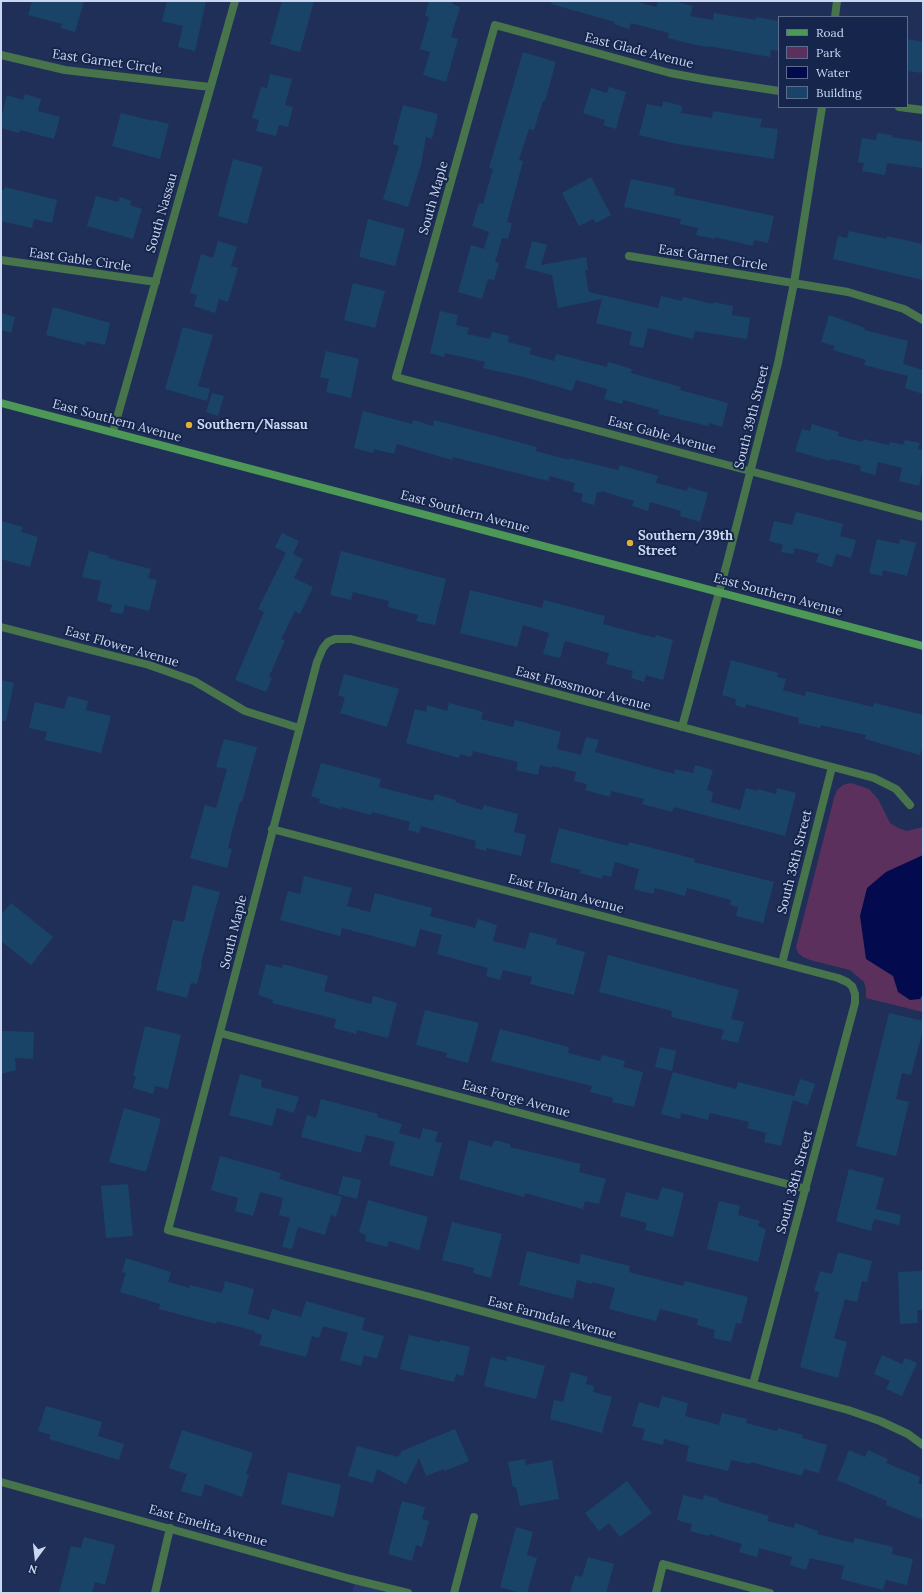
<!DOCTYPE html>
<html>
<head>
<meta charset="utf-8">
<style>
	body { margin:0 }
	#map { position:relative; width:924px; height:1594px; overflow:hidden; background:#202f58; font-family:Lora,serif }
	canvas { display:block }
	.frame { position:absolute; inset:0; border:2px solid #cbd7f0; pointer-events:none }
	.legend { position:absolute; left:778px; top:16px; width:130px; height:92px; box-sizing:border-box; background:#16254c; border:1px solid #5e6c8e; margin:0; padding:5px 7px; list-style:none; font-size:12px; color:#cbd7f0 }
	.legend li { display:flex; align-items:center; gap:8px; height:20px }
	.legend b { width:20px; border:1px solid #5e6c8e }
	.north { position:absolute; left:16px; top:1538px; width:40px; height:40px; -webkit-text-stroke:3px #16254c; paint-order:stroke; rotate:195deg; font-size:11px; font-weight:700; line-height:16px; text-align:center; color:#cbd7f0 }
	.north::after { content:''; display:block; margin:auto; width:14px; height:18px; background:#cbd7f0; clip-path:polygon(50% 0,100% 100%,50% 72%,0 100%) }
</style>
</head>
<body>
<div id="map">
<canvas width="924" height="1594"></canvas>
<div class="frame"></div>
<ul class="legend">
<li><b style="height:5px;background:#4e9857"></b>Road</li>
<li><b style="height:11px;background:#5b305c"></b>Park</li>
<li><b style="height:11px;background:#030b4e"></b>Water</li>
<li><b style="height:11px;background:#1a4467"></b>Building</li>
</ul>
<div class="north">N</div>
</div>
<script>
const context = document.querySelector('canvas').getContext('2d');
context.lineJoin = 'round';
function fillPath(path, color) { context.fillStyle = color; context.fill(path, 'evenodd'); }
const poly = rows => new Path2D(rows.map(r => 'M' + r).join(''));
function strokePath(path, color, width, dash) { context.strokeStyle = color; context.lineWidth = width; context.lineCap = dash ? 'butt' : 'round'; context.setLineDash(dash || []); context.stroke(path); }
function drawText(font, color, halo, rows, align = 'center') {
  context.font = font + ' Lora,serif'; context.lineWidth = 4; context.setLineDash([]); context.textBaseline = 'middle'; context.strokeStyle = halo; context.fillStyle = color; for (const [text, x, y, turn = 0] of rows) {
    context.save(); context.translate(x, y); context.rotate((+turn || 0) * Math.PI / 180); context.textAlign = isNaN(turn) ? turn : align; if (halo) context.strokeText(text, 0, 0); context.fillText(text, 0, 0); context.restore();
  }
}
fillPath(poly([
	[356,1580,408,1593,352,1593]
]), '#263867');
fillPath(poly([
	[851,783,869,789,878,799,890,823,898,828,907,831,923,827,923,1012,866,998,866,989,864,982,850,970,810,960,803,957,798,953,796,947,834,798,837,790,843,785]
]), '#5b305c');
fillPath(poly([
	[923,855,923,994,920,999,910,1000,898,992,893,976,866,959,860,916,867,888,886,872]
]), '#030b4e');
fillPath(poly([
	[32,1,84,1,75,32,61,28,62,24,28,15],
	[167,1,206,1,195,51,178,47,183,26,162,21],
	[282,1,314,1,300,52,270,44],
	[429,1,453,1,452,4,460,7,451,37,458,39,446,82,423,75,430,52,420,49,429,17,425,16],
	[552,1,635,1,656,7,658,1,674,1,693,6,690,16,713,20,714,13,756,20,756,17,779,21,779,51,771,50,770,57,708,46,708,47,696,45,668,38,669,33,631,23,629,29,614,24,615,22,551,4],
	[907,39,923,42,923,73,907,71],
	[523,52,556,62,545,101,543,101,534,130,529,129,519,160,523,161,507,222,512,223,508,239,502,238,495,262,499,263,494,280,488,279,482,299,458,292,471,245,484,249,489,232,472,226,479,203,483,204,493,169,489,168],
	[270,74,292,79,285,105,293,107,288,127,279,125,276,136,256,131,259,120,252,118,261,87,267,88],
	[609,87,626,92,616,129,603,125,605,120,583,113,591,88,607,93],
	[25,94,41,99,38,111,60,117,54,139,20,130,19,133,1,128,1,119,7,95,23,100],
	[663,101,682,106,681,113,712,118,713,111,762,119,760,127,778,129,774,159,677,144,639,135,647,104,662,107],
	[403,105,438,114,432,139,426,137,421,165,408,207,383,199,399,146,393,144],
	[121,113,153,121,154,120,169,124,160,159,112,146],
	[877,133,892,135,892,137,923,142,923,168,887,163,885,175,862,171,864,163,858,162,862,138,876,140],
	[233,159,263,167,247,224,218,216],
	[591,177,611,215,596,223,593,219,579,226,562,193],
	[631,179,675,188,674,195,774,216,768,243,754,240,753,246,715,237,715,239,696,235,698,228,680,224,681,219,624,207],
	[5,187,57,200,52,223,34,219,32,228,1,221,1,190,4,190],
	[96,196,118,202,120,197,131,201,130,205,142,209,133,239,87,226],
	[368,219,405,229,395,266,359,257],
	[849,231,887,239,887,236,923,244,923,280,833,259,838,236,847,238],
	[218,241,237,247,231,266,238,268,228,302,219,299,215,313,194,306,197,295,190,293,201,254,213,258],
	[532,241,547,245,541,265,586,257,588,270,585,270,589,292,658,308,661,296,682,301,683,297,713,304,714,302,733,306,732,315,750,318,747,339,695,331,693,339,648,328,643,348,629,345,632,332,596,323,602,299,558,308,552,275,525,268],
	[353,283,385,291,375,328,344,320],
	[53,307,110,323,105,345,86,341,85,345,46,335],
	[440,311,458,315,456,325,469,328,467,334,490,339,492,332,509,336,508,342,531,348,529,354,554,361,556,354,607,367,608,362,632,369,631,373,681,387,680,390,728,403,722,427,709,423,708,426,658,414,659,410,623,400,622,404,604,399,607,389,576,380,572,391,524,377,483,368,485,362,445,353,444,357,430,353],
	[1,313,15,317,11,333,1,330],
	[829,315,865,328,864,330,908,341,903,364,923,370,923,394,905,388,908,376,864,365,866,360,833,350,835,346,821,342],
	[183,327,213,335,198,386,210,389,207,401,165,389],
	[326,351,359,359,351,398,326,392,329,379,320,377],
	[212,393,224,396,218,416,206,412],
	[363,411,412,424,413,420,433,426,434,420,537,447,536,451,569,460,569,458,618,470,620,465,658,476,656,483,687,491,688,487,708,493,700,522,680,516,681,511,650,502,648,511,632,506,634,501,601,491,601,493,597,492,594,505,581,501,583,494,573,491,575,483,550,476,548,481,453,457,452,460,397,444,394,454,374,449,373,453,354,448],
	[812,424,839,432,838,436,862,442,863,439,889,445,890,442,903,445,905,440,920,443,918,449,923,450,923,469,919,486,899,481,902,468,878,462,875,475,860,471,861,466,831,459,830,461,795,451,802,429,810,431],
	[796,512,843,524,840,536,856,540,851,558,836,554,832,567,816,562,819,554,795,548,793,554,781,552,783,545,769,541,774,521,792,525],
	[1,521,23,527,21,532,38,537,30,567,1,559],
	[282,533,299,541,293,554,303,559,294,578,313,587,300,614,295,611,281,639,285,640,269,677,272,678,266,692,235,680,264,612,258,609,286,553,275,547],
	[877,539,899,544,900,539,916,543,907,576,883,570,882,576,869,573],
	[89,551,109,556,108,558,151,569,148,578,157,580,149,611,125,605,123,614,110,612,112,605,97,601,101,581,82,577],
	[341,551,446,579,435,625,416,621,418,615,388,607,389,601,353,592,351,600,330,595],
	[470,590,542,608,544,600,605,616,603,624,655,638,656,635,673,640,663,680,646,675,644,682,631,678,633,671,606,664,609,653,565,641,560,658,543,654,549,633,523,625,517,647,460,633],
	[731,660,778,673,777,677,786,679,783,690,805,696,806,691,873,707,874,703,923,715,923,745,920,755,865,739,866,735,821,725,820,728,798,723,799,718,746,704,745,708,735,705,736,699,722,695],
	[344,674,399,689,387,727,340,713,345,698,338,695],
	[1,680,14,683,6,721,1,721],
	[68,696,88,701,86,710,111,716,101,753,45,740,47,732,29,728,35,702,64,709],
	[449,703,483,712,481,719,513,727,515,720,561,732,557,749,581,755,586,737,599,740,595,752,674,774,675,769,693,773,695,765,713,770,707,790,713,792,711,802,740,810,746,788,757,791,758,789,776,794,777,788,796,793,785,836,674,807,672,812,642,804,644,799,611,791,610,797,585,790,587,784,574,781,576,772,552,766,552,768,540,765,538,775,516,770,518,762,473,751,471,757,460,754,459,758,406,743,415,709,426,712,427,705,447,711],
	[224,739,257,747,242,802,240,802,232,831,228,848,232,849,227,868,190,858,205,805,216,808,227,769,216,767],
	[321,763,381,779,379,787,433,801,435,794,456,800,455,802,482,810,484,805,518,814,514,832,526,835,521,856,487,848,486,851,475,848,476,841,421,826,419,833,408,830,410,822,372,812,371,815,341,807,341,809,319,803,320,799,311,796],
	[559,828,628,846,629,842,695,859,694,862,774,882,763,923,736,916,738,907,730,905,731,900,687,888,685,896,655,888,653,894,634,889,639,869,615,862,611,877,603,875,602,879,580,873,581,870,550,862],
	[304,876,352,888,347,906,370,912,375,893,432,908,430,916,475,928,478,919,497,925,493,941,525,949,530,932,557,939,556,944,585,952,574,995,530,984,532,977,503,970,500,980,486,976,488,968,437,954,442,935,420,929,415,947,342,928,340,936,280,920,288,891,300,894],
	[193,885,220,892,201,963,202,964,197,984,191,983,187,998,156,990,173,920,184,922],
	[11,903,53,937,31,965,1,941,1,915],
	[608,955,739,990,731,1019,744,1022,738,1043,721,1039,724,1030,671,1017,672,1011,599,992],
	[266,964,282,968,283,964,328,976,324,991,371,1004,373,996,397,1003,388,1038,357,1030,356,1034,334,1028,336,1019,272,1003,273,1000,258,995],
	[425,1010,479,1023,468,1063,446,1057,447,1053,416,1045],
	[889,1013,923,1021,923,1030,911,1075,902,1073,896,1099,909,1102,896,1156,856,1146],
	[145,1026,181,1035,168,1089,155,1086,153,1094,133,1088,136,1077,133,1076],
	[500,1029,569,1047,568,1053,600,1061,602,1055,625,1061,623,1067,643,1072,634,1107,612,1102,613,1098,590,1092,592,1086,491,1061],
	[1,1031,34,1032,33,1059,15,1058,16,1070,1,1074],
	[660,1047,676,1051,672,1071,655,1067],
	[673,1072,736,1089,738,1082,794,1096,781,1146,764,1142,766,1133,747,1128,749,1122,710,1113,708,1120,681,1113,680,1119,661,1114],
	[240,1074,262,1080,261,1087,299,1097,294,1113,277,1108,272,1126,229,1115],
	[800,1079,815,1084,808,1105,793,1100],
	[321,1099,378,1114,377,1117,402,1124,399,1133,420,1139,423,1128,438,1132,435,1142,442,1143,433,1177,389,1165,395,1142,366,1135,361,1153,301,1137,307,1115,316,1118],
	[124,1108,161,1119,146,1172,109,1162],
	[469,1140,492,1147,494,1140,510,1144,510,1147,581,1164,579,1172,606,1179,599,1204,585,1201,583,1209,525,1193,524,1197,459,1179],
	[220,1156,281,1173,279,1179,342,1197,336,1217,331,1215,325,1235,298,1227,292,1249,282,1247,290,1218,279,1215,283,1198,260,1192,253,1216,235,1211,238,1198,211,1190],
	[849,1169,884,1178,876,1209,901,1215,899,1225,874,1219,871,1231,836,1221],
	[343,1176,361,1180,357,1199,338,1194],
	[128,1184,133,1236,106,1238,101,1186],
	[662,1187,684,1193,673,1237,645,1230,647,1223,620,1216,626,1192,658,1200],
	[368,1200,428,1217,419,1250,389,1241,387,1247,365,1241,366,1235,359,1232],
	[719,1201,740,1206,738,1215,760,1221,758,1226,766,1229,758,1262,707,1249],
	[452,1222,502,1234,491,1278,473,1273,474,1268,442,1260],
	[527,1251,579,1264,581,1254,630,1266,629,1272,683,1286,685,1281,748,1297,741,1324,736,1323,731,1342,713,1338,715,1330,697,1325,698,1319,660,1309,656,1321,609,1309,615,1288,592,1282,591,1284,577,1280,573,1299,519,1285],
	[838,1252,872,1261,867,1282,862,1281,857,1302,845,1299,834,1338,847,1342,838,1378,800,1367,819,1292,814,1291,820,1271,832,1274],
	[126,1258,171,1272,168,1282,189,1288,190,1285,222,1293,225,1281,254,1289,248,1314,269,1320,272,1309,301,1317,306,1301,365,1318,362,1330,384,1336,377,1359,364,1355,361,1366,340,1360,348,1333,323,1326,319,1338,312,1336,306,1357,259,1345,262,1335,255,1333,255,1331,217,1321,216,1324,159,1309,160,1304,120,1292,126,1273,122,1272],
	[923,1271,923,1310,917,1310,918,1323,900,1324,898,1272],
	[409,1335,440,1342,441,1340,470,1347,463,1376,456,1374,454,1382,400,1369],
	[882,1355,902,1364,905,1358,917,1363,902,1396,886,1389,890,1381,874,1374],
	[507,1356,545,1366,536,1399,484,1386,491,1357,506,1361],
	[571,1372,588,1377,586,1384,594,1386,593,1392,612,1397,602,1433,550,1419,554,1400,563,1402],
	[662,1396,688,1403,685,1416,719,1425,722,1413,747,1419,746,1423,777,1431,778,1428,803,1435,802,1438,827,1445,819,1473,804,1469,802,1476,751,1462,750,1464,731,1460,728,1471,686,1461,689,1446,664,1439,663,1445,642,1440,645,1429,632,1426,639,1402,659,1408],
	[46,1406,102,1422,98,1436,124,1444,119,1460,49,1439,51,1435,38,1431],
	[455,1429,469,1461,445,1471,444,1469,426,1476,419,1458,406,1484,377,1469,373,1483,348,1476,357,1446,398,1457,402,1451],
	[182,1430,253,1453,246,1474,249,1475,242,1497,205,1484,201,1497,181,1491,187,1474,169,1468],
	[849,1450,865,1457,868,1450,888,1459,886,1463,920,1477,918,1483,923,1485,923,1520,886,1505,887,1501,837,1480],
	[525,1459,526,1465,552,1460,559,1499,520,1506,516,1487,513,1487,508,1462],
	[288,1472,341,1485,334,1517,281,1504],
	[627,1481,652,1513,620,1537,609,1523,599,1531,585,1513],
	[683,1495,703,1500,704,1495,719,1499,718,1501,769,1516,767,1521,794,1528,795,1523,818,1531,817,1534,853,1543,855,1538,893,1547,892,1554,913,1559,907,1585,886,1580,883,1590,841,1579,844,1566,810,1558,806,1570,790,1565,792,1557,759,1548,757,1557,739,1552,742,1544,709,1534,709,1536,690,1531,692,1524,677,1520],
	[402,1501,425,1507,422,1519,429,1521,422,1547,416,1545,412,1561,388,1554],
	[516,1527,533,1532,527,1555,537,1558,527,1593,521,1593,500,1587],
	[84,1537,115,1545,105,1585,95,1582,92,1593,59,1593,71,1546,81,1548],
	[588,1557,614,1564,606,1593,570,1593,575,1575,582,1577]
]), '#1a4467');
strokePath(poly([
	[1,55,65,70,210,87],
	[779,91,708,80,670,73,495,25,396,377,923,517],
	[899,107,923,110],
	[629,256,848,292,904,309,923,320],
	[1,260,156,282],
	[113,432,235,1],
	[1,627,149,665,194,681,245,711,299,728],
	[910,805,896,789,874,778,351,639,335,639,328,642,323,648,317,662,168,1230,422,1295,848,1410,880,1421,908,1434,923,1445],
	[272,829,838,978,847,982,852,986,855,994,855,1003,753,1384],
	[782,963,832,767],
	[220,1033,806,1189],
	[1,1482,351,1579,408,1593],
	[155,1593,170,1528],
	[454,1593,474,1517],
	[656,1593,663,1564,770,1593]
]), '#47744b', 8);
strokePath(poly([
	[835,17,837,1],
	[682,727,727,563,778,363,794,283,822,107]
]), '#47744b', 8);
strokePath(poly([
	[1,403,923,646]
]), '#4e9857', 8);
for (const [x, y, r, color] of [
	[189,425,4,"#e0b034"],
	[630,543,4,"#e0b034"]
]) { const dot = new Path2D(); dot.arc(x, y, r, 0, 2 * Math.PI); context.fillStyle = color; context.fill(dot); strokePath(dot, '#16254c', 1.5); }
drawText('13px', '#cbd7f0', '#16254c', [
	["East Glade Avenue",639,51,14],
	["East Garnet Circle",107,62,8],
	["South Maple",434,198,-74],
	["South Nassau",162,213,-74],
	["East Garnet Circle",713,258,9],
	["East Gable Circle",80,260,8],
	["South 39th Street",752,417,-76],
	["East Southern Avenue",117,421,15],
	["East Gable Avenue",662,435,15],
	["East Southern Avenue",465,512,15],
	["East Southern Avenue",778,595,15],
	["East Flower Avenue",122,647,16],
	["East Flossmoor Avenue",583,689,15],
	["South 38th Street",795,862,-76],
	["East Florian Avenue",566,894,15],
	["South Maple",234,932,-76],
	["East Forge Avenue",516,1099,15],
	["South 38th Street",795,1182,-75],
	["East Farmdale Avenue",552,1318,15],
	["East Emelita Avenue",208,1526,16]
]);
drawText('bold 13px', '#cbd7f0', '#16254c', [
	["Southern/Nassau",197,425],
	["Southern/39th",638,536],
	["Street",638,551]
], 'left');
</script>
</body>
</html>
